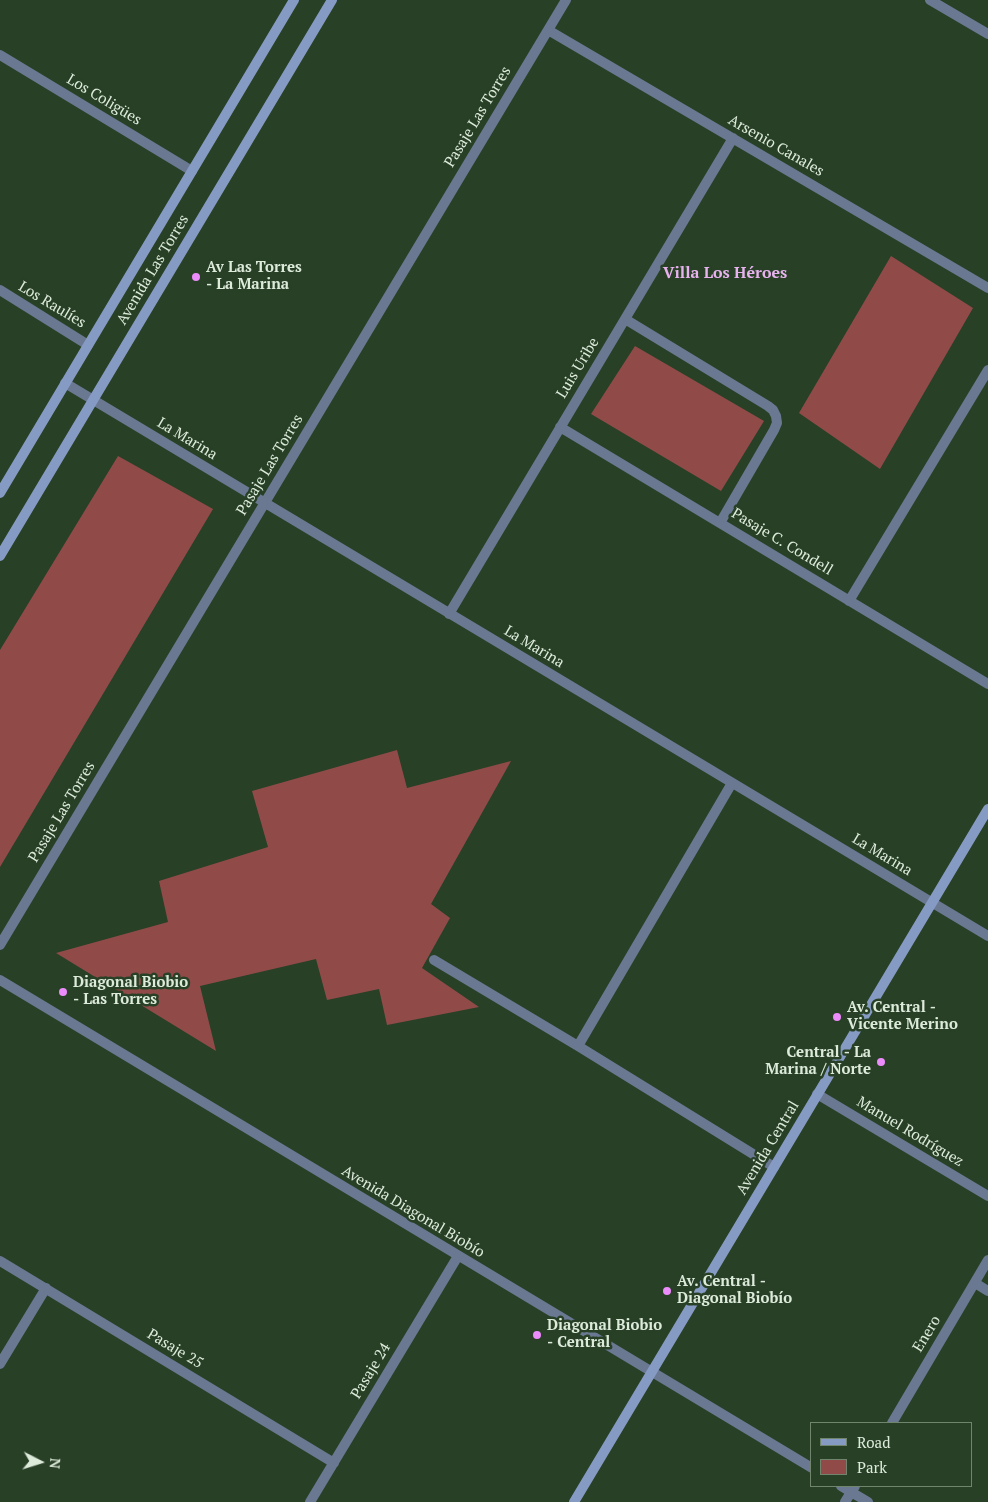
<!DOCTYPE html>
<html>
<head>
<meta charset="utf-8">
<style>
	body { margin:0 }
	#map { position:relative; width:988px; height:1502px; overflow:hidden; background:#284026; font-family:"PT Serif",serif }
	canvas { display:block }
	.legend { position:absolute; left:810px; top:1422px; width:162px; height:65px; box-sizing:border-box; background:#284026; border:1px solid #70846e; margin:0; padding:6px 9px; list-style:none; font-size:15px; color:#ddebdb }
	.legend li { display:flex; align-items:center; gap:10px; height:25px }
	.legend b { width:25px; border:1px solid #70846e }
	.north { position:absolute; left:15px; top:1437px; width:50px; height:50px; -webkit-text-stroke:4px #284026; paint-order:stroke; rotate:95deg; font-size:14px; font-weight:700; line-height:20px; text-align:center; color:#ddebdb }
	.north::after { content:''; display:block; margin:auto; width:18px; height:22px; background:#ddebdb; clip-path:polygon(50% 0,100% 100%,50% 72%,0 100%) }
</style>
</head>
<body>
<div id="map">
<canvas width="988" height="1502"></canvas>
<ul class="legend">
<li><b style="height:6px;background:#859bc4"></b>Road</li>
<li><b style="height:14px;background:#904b49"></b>Park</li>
</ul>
<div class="north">N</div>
</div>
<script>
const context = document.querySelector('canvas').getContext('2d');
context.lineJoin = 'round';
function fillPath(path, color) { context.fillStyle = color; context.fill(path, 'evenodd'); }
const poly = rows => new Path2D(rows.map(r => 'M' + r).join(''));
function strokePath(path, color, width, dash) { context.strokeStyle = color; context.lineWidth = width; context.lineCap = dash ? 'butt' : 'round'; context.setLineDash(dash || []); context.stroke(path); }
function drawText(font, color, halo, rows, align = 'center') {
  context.font = font + ' "PT Serif",serif'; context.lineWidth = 5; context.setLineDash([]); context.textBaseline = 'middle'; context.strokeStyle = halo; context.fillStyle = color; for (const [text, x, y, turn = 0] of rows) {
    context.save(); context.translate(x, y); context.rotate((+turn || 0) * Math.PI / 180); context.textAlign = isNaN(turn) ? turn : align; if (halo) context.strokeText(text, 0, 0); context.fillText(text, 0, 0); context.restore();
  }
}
fillPath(poly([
	[891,256,973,308,880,469,799,413],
	[635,346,764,421,721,491,591,414],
	[118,456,213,509,0,867,0,650],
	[397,750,407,788,511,761,431,904,450,918,422,968,479,1007,387,1025,379,989,327,1000,316,959,200,986,216,1051,56,953,168,922,159,881,268,847,252,791]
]), '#904b49');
strokePath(poly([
	[930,0,988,34],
	[548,30,988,288],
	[0,55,192,171],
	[0,290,88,345],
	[625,319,768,406,773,410,776,416,777,423,774,430,720,523],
	[65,383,988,936],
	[560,427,988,684],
	[849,601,988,370],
	[449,614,733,138],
	[0,945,566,0],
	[434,960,578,1046,774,1167],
	[0,980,812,1468],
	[578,1046,732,783],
	[817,1094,988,1196],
	[0,1261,334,1463],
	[975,1283,988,1291],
	[0,1364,46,1288],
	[892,1423,988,1260],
	[841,1486,868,1502],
	[310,1502,458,1256],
	[845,1502,855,1486]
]), '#6a7892', 10);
strokePath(poly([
	[0,493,294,0],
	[0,556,332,0],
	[574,1502,988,809]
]), '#859bc4', 10);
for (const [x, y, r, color] of [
	[196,277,5,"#ec8cfa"],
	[63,992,5,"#ec8cfa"],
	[837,1017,5,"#ec8cfa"],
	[881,1062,5,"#ec8cfa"],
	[667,1291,5,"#ec8cfa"],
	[537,1335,5,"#ec8cfa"]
]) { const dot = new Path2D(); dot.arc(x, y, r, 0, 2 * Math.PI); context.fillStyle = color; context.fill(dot); strokePath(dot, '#284026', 2); }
drawText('15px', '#ddebdb', '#284026', [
	["Los Coligües",104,100,31],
	["Pasaje Las Torres",478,117,-59],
	["Arsenio Canales",776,146,30],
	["Avenida Las Torres",153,270,-59],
	["Los Raulíes",52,305,31],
	["Luis Uribe",578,368,-59],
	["La Marina",187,439,31],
	["Pasaje Las Torres",270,465,-59],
	["Pasaje C. Condell",782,542,31],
	["La Marina",534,647,31],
	["Pasaje Las Torres",62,812,-59],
	["La Marina",882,855,31],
	["Manuel Rodríguez",910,1132,31],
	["Avenida Central",768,1148,-59],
	["Avenida Diagonal Biobío",413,1212,31],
	["Enero",927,1334,-59],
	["Pasaje 25",175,1349,31],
	["Pasaje 24",371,1371,-59]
]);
drawText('bold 15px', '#ddebdb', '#284026', [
	["Av Las Torres",206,268],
	["- La Marina",206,285],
	["Diagonal Biobio",73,983],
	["- Las Torres",73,1000],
	["Av. Central -",847,1008],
	["Vicente Merino",847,1025],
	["Central - La",871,1053,"right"],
	["Marina / Norte",871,1070,"right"],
	["Av. Central -",677,1282],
	["Diagonal Biobío",677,1299],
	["Diagonal Biobio",547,1326],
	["- Central",547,1343]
], 'left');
drawText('bold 16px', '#e7b2ee', '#284026', [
	["Villa Los Héroes",725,273]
]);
</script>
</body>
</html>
